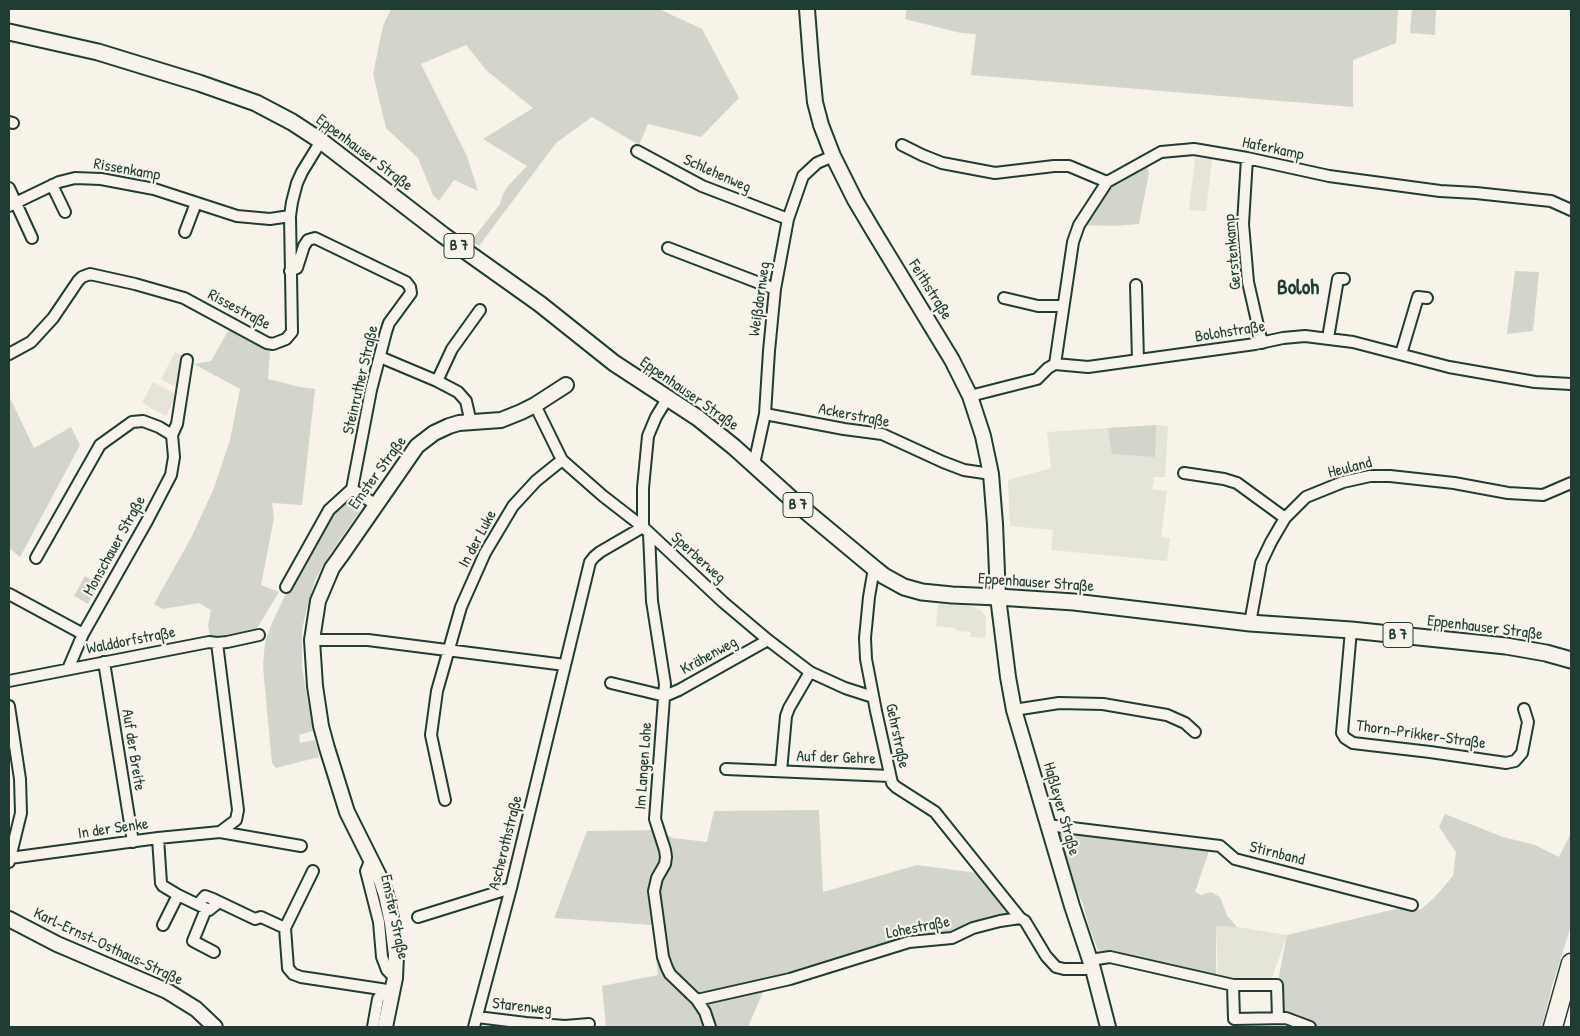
<!DOCTYPE html>
<html>
<head>
<meta charset="utf-8">
<style>
	body { margin:0 }
	#map { position:relative; width:1580px; height:1036px; overflow:hidden; background:#f7f3e8; font-family:"Patrick Hand",sans-serif }
	canvas { display:block }
	.frame { position:absolute; inset:0; border:10px solid #1f3d34; pointer-events:none }
</style>
</head>
<body>
<div id="map">
<canvas width="1580" height="1036"></canvas>
<div class="frame"></div>
</div>
<script>
const context = document.querySelector('canvas').getContext('2d');
context.lineJoin = 'round';
function fillPath(path, color) { context.fillStyle = color; context.fill(path, 'evenodd'); }
const poly = rows => new Path2D(rows.map(r => 'M' + r).join(''));
function strokePath(path, color, width, dash) { context.strokeStyle = color; context.lineWidth = width; context.lineCap = dash ? 'butt' : 'round'; context.setLineDash(dash || []); context.stroke(path); }
function drawText(font, color, halo, rows, align = 'center') {
  context.font = font + ' "Patrick Hand",sans-serif'; context.lineWidth = 4.5; context.setLineDash([]); context.textBaseline = 'middle'; context.strokeStyle = halo; context.fillStyle = color; for (const [text, x, y, turn = 0] of rows) {
    context.save(); context.translate(x, y); context.rotate((+turn || 0) * Math.PI / 180); context.textAlign = isNaN(turn) ? turn : align; if (halo) context.strokeText(text, 0, 0); context.fillText(text, 0, 0); context.restore();
  }
}
fillPath(poly([
	[1195,158,1212,159,1206,211,1189,210],
	[175,352,184,357,180,389,161,379],
	[153,382,177,395,166,416,142,403],
	[1156,425,1168,426,1165,477,1154,477,1152,489,1167,491,1161,537,1170,538,1167,561,1051,550,1053,530,1010,526,1008,480,1051,468,1047,432],
	[938,604,970,606,981,610,986,617,985,638,970,637,971,632,956,631,955,628,936,626],
	[1216,926,1237,927,1287,935,1272,978,1218,978]
]), '#e5e4d9');
fillPath(poly([
	[391,9,659,9,702,29,739,98,701,137,648,124,639,145,592,117,556,143,479,246,471,241,500,204,503,194,508,186,527,166,483,139,533,108,487,71,466,45,421,64,467,156,478,191,454,180,439,201,433,195,418,158,386,128,373,74,383,26],
	[907,9,1398,9,1396,43,1353,60,1353,107,971,75,976,34,961,33,905,19],
	[1412,9,1436,9,1435,35,1410,33],
	[1145,160,1149,173,1139,224,1114,226,1079,225,1107,182],
	[1515,271,1539,272,1533,331,1507,334],
	[231,326,270,351,268,379,300,387,315,389,302,505,272,503,274,518,261,585,279,592,256,630,210,637,208,625,211,610,199,603,162,609,154,604,192,536,214,488,230,440,240,389,194,364,211,361],
	[9,396,34,448,71,427,80,445,20,557,9,548],
	[1156,425,1155,457,1112,454,1108,428],
	[347,501,360,511,328,557,315,580,306,612,302,630,302,668,313,731,299,735,300,743,315,740,319,757,276,768,272,763,263,667,265,642,271,625,288,589,332,513],
	[85,576,98,584,88,604,74,596],
	[819,810,823,892,917,865,977,873,1015,919,909,942,765,987,748,1027,606,1027,602,986,658,975,652,925,554,918,587,831,657,830,673,838,707,842,714,811],
	[1445,814,1503,837,1535,845,1559,857,1571,833,1571,926,1552,986,1542,1027,1310,1027,1280,1017,1278,981,1287,935,1412,905,1420,910,1434,898,1453,876,1456,852,1439,827],
	[1047,825,1211,845,1195,892,1201,895,1211,892,1220,897,1227,916,1237,927,1216,926,1216,982,1098,950,1089,927,1083,904]
]), '#d3d5ca');
const street = poly([
	[9,122,13,123],
	[902,145,922,155,942,163,995,173,1054,166,1069,166,1107,182],
	[637,151,702,186,788,219],
	[1247,158,1243,224,1248,282,1262,343],
	[52,185,65,212],
	[9,188,32,238],
	[9,206,59,182,75,178,101,179,154,189,237,216,270,219,290,216],
	[185,232,196,203],
	[668,248,775,289],
	[1136,285,1138,360],
	[1004,298,1038,306,1063,306],
	[1328,338,1338,279,1344,279],
	[9,354,31,342,53,318,78,281,82,277,90,274,135,284,184,298,267,343,273,344,286,339,292,332,290,216,292,202,297,183,302,172,321,141],
	[1401,354,1418,297,1427,298],
	[380,357,437,381,458,392,466,401,471,423],
	[1055,364,1073,242,1079,225,1107,182,1161,152,1194,149,1247,158,1329,176,1440,191,1476,193,1551,201,1571,210],
	[437,381,452,349,480,310],
	[970,396,1037,379,1048,368,1055,364,1088,367,1255,344,1283,338,1305,336,1353,342,1449,367,1535,382,1571,384],
	[535,405,562,460,603,496,643,527,723,602,768,640,810,672,845,688,873,697],
	[765,414,844,429,882,434,943,462,964,470,991,474],
	[754,464,765,414,769,351,775,289,788,219,803,176,817,163,833,156],
	[1184,473,1224,479,1237,483,1285,518],
	[352,489,376,505],
	[643,527,643,488,648,436,656,417,667,399],
	[649,534,652,601,665,684,655,819,665,850,666,857,665,864,657,878,654,891,663,957,667,968,670,974,697,1000,705,1012,710,1027],
	[36,558,100,445,132,422,143,421,159,427,172,435],
	[874,568,869,597,865,638,866,659,876,711,892,783,896,787,935,812,1020,918],
	[286,587,329,510,352,489,371,390,386,332,389,323,411,293,410,287,406,282,315,238,308,240,304,246,297,268,290,271],
	[9,594,83,634],
	[1250,623,1261,563,1271,542,1285,518,1306,497,1343,482,1370,476,1390,476,1454,483,1508,493,1543,495,1571,483],
	[1351,630,1342,733,1345,738,1353,743,1430,752,1506,763,1515,761,1522,753,1528,722,1524,709],
	[312,640,368,640,565,665],
	[104,662,133,842],
	[68,669,83,634,147,521,171,475,174,457,172,435,177,424,187,360],
	[9,681,209,642,217,643,227,642,259,635],
	[611,683,665,696],
	[665,696,679,690,768,640],
	[9,706,20,779,21,813,9,862],
	[1014,710,1059,703,1103,704,1167,715,1185,723,1195,732],
	[726,769,890,776],
	[781,771,786,716,789,708,810,672],
	[445,800,431,735,437,691,461,607,485,553,513,506,536,481,562,460],
	[1047,825,1220,846,1235,859,1412,905],
	[220,832,301,846],
	[158,838,161,883,163,886,178,895,209,910,219,902],
	[10,858,158,838,220,832,236,820,238,810,217,643],
	[370,861,366,871,379,922,382,957,387,970,395,978],
	[198,904,205,896,213,899,255,919,261,917,285,928,288,968,293,974,301,977,394,991],
	[206,909,193,941,214,952],
	[418,917,511,888],
	[163,925,178,895],
	[285,928,313,871],
	[1090,960,1110,957,1233,985,1277,985,1278,1018],
	[1233,985,1234,1019,1286,1018,1310,1027],
	[697,1000,790,979,909,942,952,938,973,928,1000,921,1020,918,1025,921,1046,956,1056,967,1064,969,1093,969],
	[477,1017,526,1023,565,1026,589,1024],
	[373,1027,378,999,384,990],
	[474,1027,511,888,590,562,594,557,600,552,643,527]
]);
const secondary = poly([
	[807,9,811,61,815,102,821,125,833,156,855,200,874,232,952,360,970,396,983,436,991,474,995,524,998,597,1008,677,1014,710,1072,906,1093,969,1108,1027],
	[9,919,57,944,167,991,196,1009,215,1027],
	[385,1027,395,978,396,955,392,923,386,895,381,880,347,812,327,748,321,726,315,686,312,640,318,601,332,568,340,557,417,446,434,433,449,426,459,423,501,420,521,412,535,405,566,385]
]);
const primary = poly([
	[9,32,98,52,199,83,256,103,292,122,321,141,443,235,540,304,614,363,698,418,734,447,796,503,874,568,884,576,904,587,922,592,952,595,998,597,1074,602,1250,623,1351,630,1506,646,1546,653,1571,660]
]);
const highway = poly([
	[1553,1027,1571,963]
]);
strokePath(street, '#1f3d34', 14);
strokePath(secondary, '#1f3d34', 18);
strokePath(primary, '#1f3d34', 19);
strokePath(highway, '#1f3d34', 21);
strokePath(street, '#f7f3e8', 10);
strokePath(secondary, '#f7f3e8', 14);
strokePath(primary, '#f7f3e8', 15);
strokePath(highway, '#f7f3e8', 18);
for (const [x, y, w] of [
	[459,246,30],
	[798,505,30],
	[1398,635,30]
]) { const box = new Path2D(); box.roundRect(x - w / 2, y - 12.5, w, 25, 4); context.fillStyle = '#f7f3e8'; context.fill(box); strokePath(box, '#1f3d34', 1); }
drawText('bold 15px', '#1f3d34', null, [
	["B 7",459,246],
	["B 7",798,505],
	["B 7",1398,635]
]);
drawText('16px', '#1f3d34', '#f7f3e8', [
	["Haferkamp",1273,149,12],
	["Eppenhauser Straße",364,153,37],
	["Rissenkamp",127,170,10],
	["Schlehenweg",717,174,24],
	["Gerstenkamp",1233,252,-95],
	["Feithstraße",930,290,58],
	["Weißdornweg",760,299,-82],
	["Rissestraße",239,310,28],
	["Bolohstraße",1230,332,-9],
	["Steinruther Straße",361,380,-77],
	["Eppenhauser Straße",689,394,35],
	["Ackerstraße",854,416,11],
	["Heuland",1350,468,-14],
	["Emster Straße",378,473,-54],
	["In der Luke",478,539,-62],
	["Monschauer Straße",115,546,-61],
	["Sperberweg",698,558,42],
	["Eppenhauser Straße",1036,583,4],
	["Eppenhauser Straße",1485,628,7],
	["Walddorfstraße",131,641,-11],
	["Krähenweg",709,656,-29],
	["Thorn-Prikker-Straße",1421,735,8],
	["Gehrstraße",897,736,78],
	["Auf der Breite",133,750,81],
	["Auf der Gehre",836,758,2],
	["Im Langen Lohe",644,766,-86],
	["Haßleyer Straße",1061,809,74],
	["In der Senke",113,829,-8],
	["Ascherothstraße",506,843,-76],
	["Stirnband",1277,854,14],
	["Emster Straße",394,917,78],
	["Lohestraße",918,928,-11],
	["Karl-Ernst-Osthaus-Straße",108,947,25],
	["Starenweg",522,1007,6]
]);
drawText('bold 21px', '#1f3d34', '#f7f3e8', [
	["Boloh",1298,288]
]);
</script>
</body>
</html>
